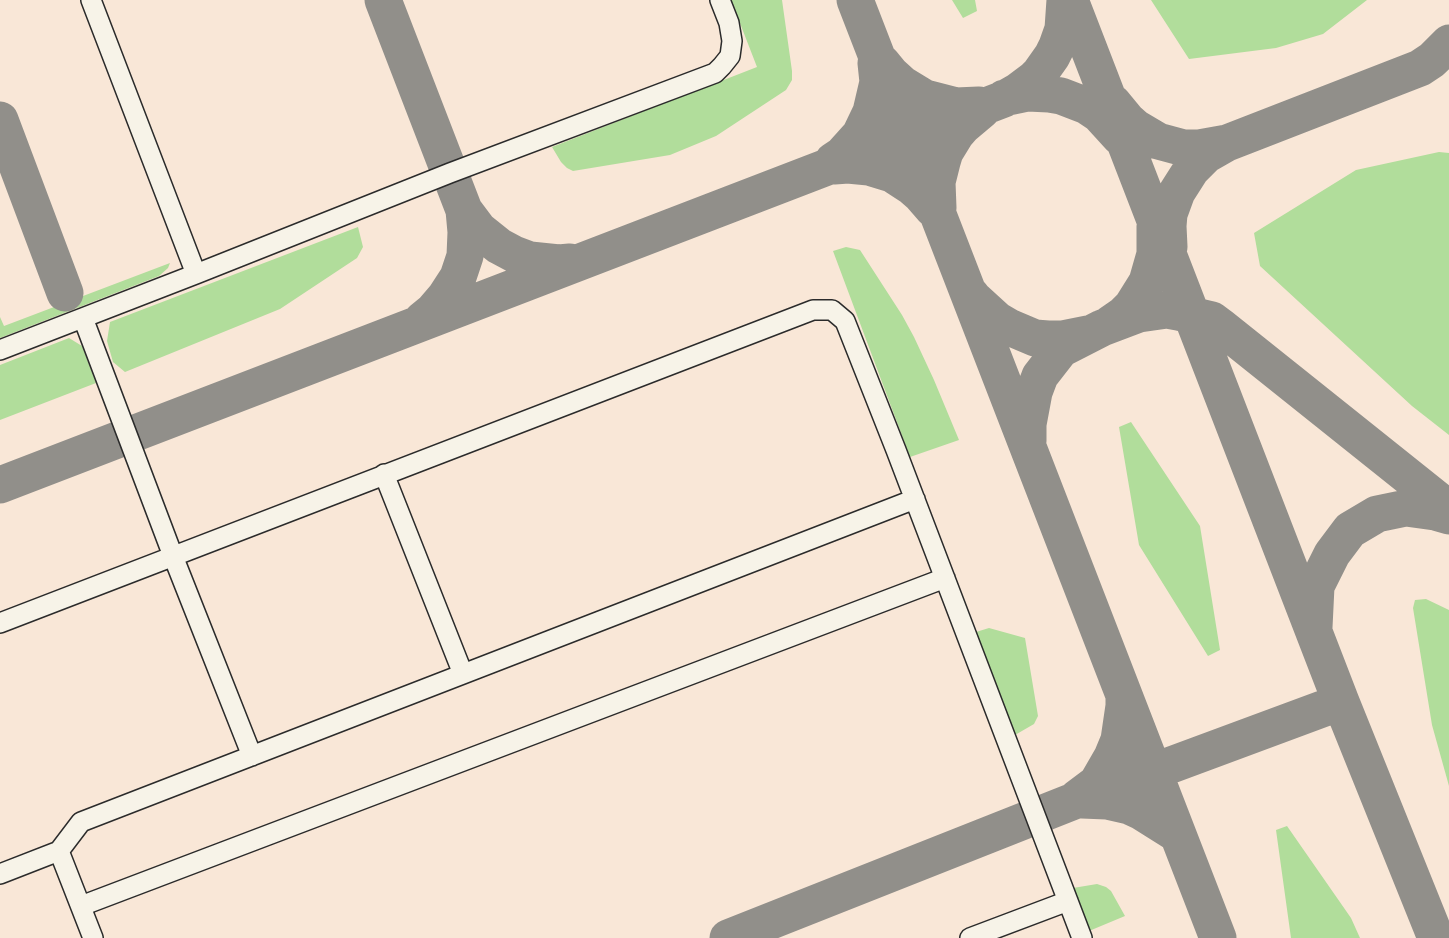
<!DOCTYPE html>
<html>
<head>
<meta charset="utf-8">
<style>
	body { margin:0 }
	canvas { display:block; background:#f7f3e8 }
</style>
</head>
<body>
<canvas width="1449" height="938"></canvas>
<script>
const context = document.querySelector('canvas').getContext('2d');
context.lineJoin = 'round';
function fillPath(path, color) { context.fillStyle = color; context.fill(path, 'evenodd'); }
const poly = rows => new Path2D(rows.map(r => 'M' + r).join(''));
function strokePath(path, color, width, dash) { context.strokeStyle = color; context.lineWidth = width; context.lineCap = dash ? 'butt' : 'round'; context.setLineDash(dash || []); context.stroke(path); }
fillPath(poly([
	[0,0,1449,0,1449,938,0,938]
]), '#f9e7d7');
fillPath(poly([
	[731,0,782,0,792,71,792,80,786,90,716,136,670,155,573,171,567,168,561,162,552,147,757,67],
	[952,0,975,0,977,11,963,18],
	[1151,0,1367,0,1323,34,1276,48,1189,59],
	[1439,152,1449,153,1449,435,1412,406,1260,266,1254,233,1356,170],
	[358,227,363,247,357,258,280,309,125,372,113,362,107,341,110,322],
	[846,247,860,250,902,315,914,337,934,380,959,440,910,457,833,251],
	[170,263,168,268,159,276,0,338,0,317,4,326],
	[69,338,82,346,96,383,0,420,0,365],
	[1131,422,1200,526,1220,650,1208,656,1139,545,1119,427],
	[1426,599,1449,610,1449,786,1432,725,1413,608,1415,600],
	[989,628,1025,638,1038,716,1034,724,1015,735,976,632],
	[1287,826,1351,918,1360,938,1291,938,1276,830],
	[1097,884,1106,887,1111,891,1125,916,1089,931,1073,888]
]), '#b1dd9b');
strokePath(poly([
	[383,0,464,210,466,232,465,256,458,277,445,297,433,311,422,320],
	[855,0,1218,938],
	[1070,0,1341,702,1436,938],
	[882,63,891,74,902,84,925,98,956,106,979,105],
	[1004,98,1028,93,1049,94,1061,96,1087,106,1099,114,1120,137],
	[1113,103,1127,120,1136,128,1158,141,1184,148,1199,148,1227,143],
	[0,120,65,293],
	[833,161,842,155,860,135,871,112,878,82,876,63],
	[834,166,848,165,869,167,892,174,912,187,920,194,933,209],
	[938,208,937,182,942,162,945,152,956,134,963,126,982,110],
	[464,210,479,230,499,246,514,254,530,260,559,263,570,262],
	[1169,247,1168,226,1169,214,1177,192,1191,170,1206,155,1227,143,1420,68,1432,60,1449,43],
	[971,295,974,299,997,320,1009,327,1035,338,1048,339,1063,339,1088,334],
	[1110,324,1123,315,1132,306,1147,282,1155,254,1155,226],
	[1028,441,1028,424,1034,392,1040,376,1061,349,1102,328,1139,314,1167,310,1178,312,1212,320,1220,326,1449,509],
	[0,485,1004,99,1018,91,1034,79,1040,73,1052,56,1057,46,1063,29,1065,0],
	[1314,627,1316,586,1332,554,1350,530,1377,514,1406,508,1435,512,1449,516],
	[1077,798,1097,783,1112,757,1119,740,1124,706,1124,698],
	[1082,800,1107,801,1129,806,1142,812,1177,834],
	[728,938,1074,801,1341,702]
]), '#918f8a', 37);
const minor = poly([
	[91,0,196,274],
	[83,318,173,556,252,756],
	[0,350,196,274,450,173,715,73,722,66,730,56,732,41,729,23,720,0],
	[384,474,463,674],
	[0,623,813,310,832,310,845,321,896,450,1082,938],
	[59,851,93,938],
	[0,874,59,851,81,822,915,499],
	[81,906,945,578],
	[970,938,1068,901]
]);
strokePath(minor, '#2b2b2b', 22);
strokePath(minor, '#f7f3e8', 19);
</script>
</body>
</html>
